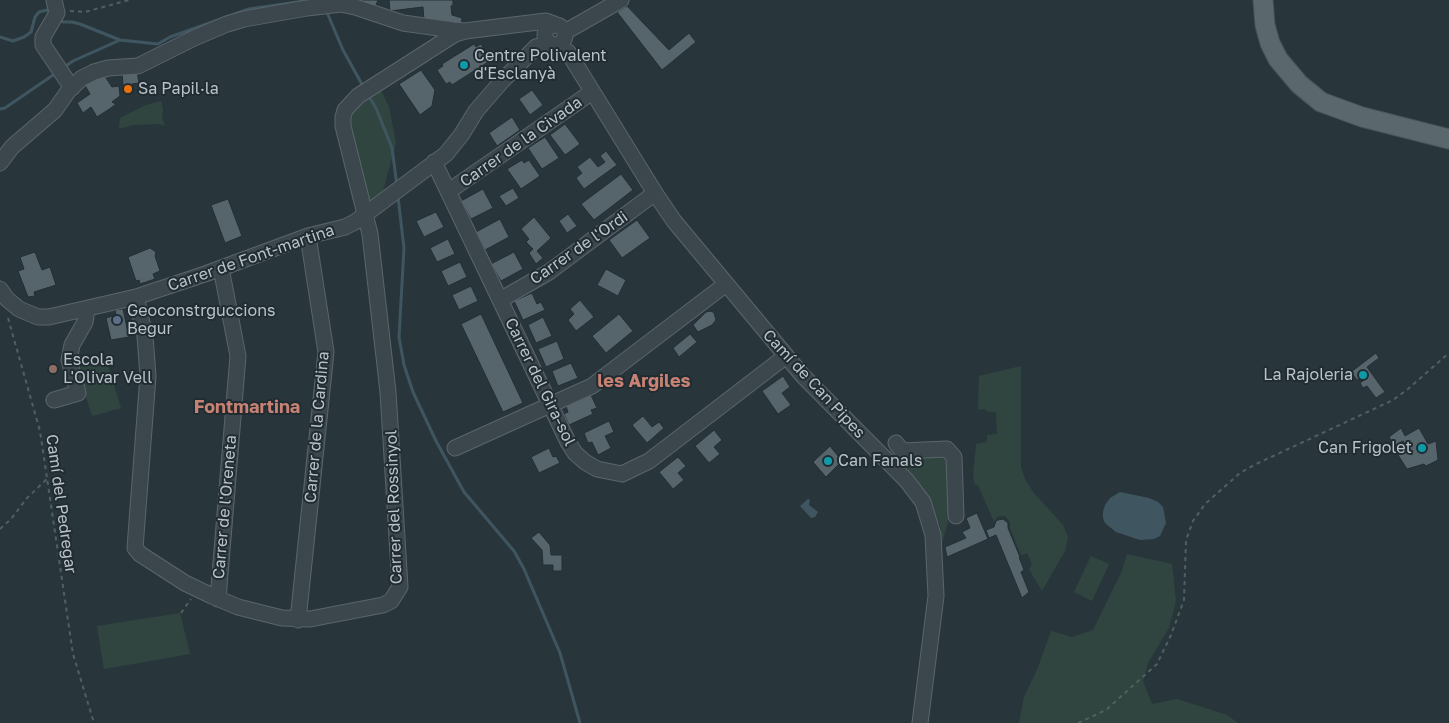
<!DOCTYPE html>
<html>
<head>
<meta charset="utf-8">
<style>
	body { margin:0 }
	canvas { display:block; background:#28363c }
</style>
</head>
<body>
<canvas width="1449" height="723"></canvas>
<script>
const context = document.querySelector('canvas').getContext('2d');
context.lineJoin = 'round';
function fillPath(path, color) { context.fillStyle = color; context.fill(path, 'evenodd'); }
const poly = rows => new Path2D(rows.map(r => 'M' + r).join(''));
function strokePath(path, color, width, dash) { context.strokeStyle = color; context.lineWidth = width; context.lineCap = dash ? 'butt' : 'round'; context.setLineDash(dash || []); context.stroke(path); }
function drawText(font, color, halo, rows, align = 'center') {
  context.font = font + ' "Golos Text",sans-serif'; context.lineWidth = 4; context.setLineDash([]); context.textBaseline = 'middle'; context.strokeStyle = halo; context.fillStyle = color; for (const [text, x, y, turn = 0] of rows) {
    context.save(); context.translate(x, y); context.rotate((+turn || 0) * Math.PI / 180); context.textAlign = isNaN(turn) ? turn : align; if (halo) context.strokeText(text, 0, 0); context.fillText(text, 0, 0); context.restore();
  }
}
fillPath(poly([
	[380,88,389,107,396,143,382,195,371,200,368,199,349,133,350,115,353,106],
	[161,101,163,109,162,117,165,126,160,124,133,125,119,129,120,118,146,105],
	[106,359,121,408,92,416,77,368],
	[1021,366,1021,467,1025,479,1033,492,1063,525,1068,537,1065,551,1042,591,1029,569,1032,564,1027,553,1021,555,1010,528,1010,522,1005,516,1000,516,996,518,994,522,978,485,975,485,973,476,976,444,987,442,987,435,997,434,996,412,989,412,984,409,978,410,979,376],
	[894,448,944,453,950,460,953,504,942,543,940,526,925,490,905,467,886,451],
	[1127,554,1172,564,1176,601,1169,628,1148,663,1143,681,1152,704,1177,699,1227,715,1238,723,1019,723,1024,697,1037,670,1051,631,1072,637,1093,630,1121,573],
	[1091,556,1109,564,1092,601,1074,592],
	[180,613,190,654,104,669,97,626]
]), '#30453f');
fillPath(poly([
	[1120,492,1149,498,1158,502,1163,507,1166,523,1160,536,1154,539,1140,540,1116,532,1105,523,1103,518,1103,512,1105,505,1110,498],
	[808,499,810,500,809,505,818,512,815,517,811,518,800,506]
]), '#3f5661');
strokePath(poly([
	[326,10,343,50,364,88],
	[58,18,63,22,72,22,80,24,120,40,158,44,170,37,249,9,304,1],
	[0,37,13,41,24,37,31,32,35,17,39,12,47,10,51,13],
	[63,68,73,61,120,40],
	[368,95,376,108,392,148,397,186],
	[0,109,5,108,56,73],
	[398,197,404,248,399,337,404,365,413,392,436,441,464,492,514,551,524,569,560,653,580,723]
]), '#3f5661', 3);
const building = poly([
	[351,0,378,0,374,10,351,0],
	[389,0,453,0,453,5,451,6,452,15,462,18,461,26,424,20,423,7,390,11,389,0],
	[627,6,669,50,689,33,696,42,662,70,617,12,627,6],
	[474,44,476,47,481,44,488,56,485,58,488,62,452,85,450,82,446,84,437,70,443,66,442,64,474,44],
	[421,70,435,90,432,106,420,115,399,84,421,70],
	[137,71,139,83,132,84,133,93,124,95,122,73,137,71],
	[104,75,112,87,119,86,120,96,112,102,116,104,111,108,97,117,91,107,83,113,77,103,90,94,83,82,104,75],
	[532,90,543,105,530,115,519,99,532,90],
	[512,117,520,130,497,146,489,133,512,117],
	[565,124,580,144,565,155,550,135,565,124],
	[545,137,559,158,542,169,528,148,545,137],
	[606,151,617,165,584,189,576,178,582,173,577,167,590,157,598,167,605,162,600,156,606,151],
	[522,160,524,163,529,160,540,176,521,189,507,169,522,160],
	[621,174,633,190,594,220,581,204,621,174],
	[513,188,519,198,506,206,499,196,513,188],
	[483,189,493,208,471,219,461,201,483,189],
	[228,199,242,236,225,243,211,205,228,199],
	[436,212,444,227,424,237,416,221,436,212],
	[568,214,577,226,567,233,559,221,568,214],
	[534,217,551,238,537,251,543,258,536,264,529,253,533,249,526,242,529,239,521,229,534,217],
	[500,219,509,237,485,250,476,232,500,219],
	[637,220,650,238,622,258,609,240,637,220],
	[448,239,455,254,437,262,430,248,448,239],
	[150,248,156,252,155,256,160,271,153,274,155,279,140,284,139,280,136,281,128,257,150,248],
	[35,252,42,270,50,267,56,285,34,292,35,296,28,297,18,271,24,269,20,257,35,252],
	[514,252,523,269,501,281,491,264,514,252],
	[460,262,467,277,448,286,441,271,460,262],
	[606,269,626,280,618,296,597,285,606,269],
	[471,286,478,301,459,310,452,295,471,286],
	[532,293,537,304,541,302,545,310,523,320,514,301,532,293],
	[580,300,594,317,576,331,568,320,574,314,570,309,580,300],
	[123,309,129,337,111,340,106,318,116,315,115,310,123,309],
	[711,311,714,313,716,320,712,325,698,332,693,325,706,312,711,311],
	[481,314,523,403,503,412,461,324,481,314],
	[619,314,633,331,606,353,592,336,619,314],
	[543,317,552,336,536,343,528,325,543,317],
	[690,334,697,342,679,357,673,348,690,334],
	[557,341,564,359,546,367,538,349,557,341],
	[1376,353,1379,358,1367,367,1385,392,1376,398,1367,386,1363,388,1360,383,1363,381,1362,379,1357,380,1351,372,1376,353],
	[571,363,578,378,558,386,552,371,571,363],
	[783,376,790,387,782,393,791,405,778,414,762,391,783,376],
	[591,395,597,408,591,410,593,414,569,425,564,414,568,412,566,406,591,395],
	[643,416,652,427,659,422,664,428,647,443,632,425,643,416],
	[609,421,614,432,605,436,611,448,598,455,592,442,588,443,584,433,609,421],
	[1401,428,1405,436,1419,428,1428,444,1436,441,1438,460,1426,466,1424,464,1407,469,1398,455,1408,450,1403,441,1394,446,1389,437,1401,428],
	[714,430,722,440,714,447,720,454,709,463,695,446,714,430],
	[830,446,842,461,826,477,813,462,830,446],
	[549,448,553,457,556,456,560,463,539,473,531,457,549,448],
	[678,457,686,466,678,473,684,480,673,489,659,472,678,457],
	[977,513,988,539,947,557,945,547,966,538,962,532,970,528,966,518,977,513],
	[1003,519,1008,523,1008,528,1020,557,1019,557,1024,570,1021,572,1029,592,1022,598,996,535,989,538,986,530,994,527,996,521,998,520,1003,519],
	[539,532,550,545,551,555,562,555,562,571,553,571,553,565,543,565,542,550,531,538,539,532]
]);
fillPath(building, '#56656c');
strokePath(building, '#232e34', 1);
const minor = poly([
	[54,0,57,13,43,37,43,45,72,88],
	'545 35a10 10 0 1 1 20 0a10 10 0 1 1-20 0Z',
	[565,32,621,0],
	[568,52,655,193,674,221,803,376,907,481,923,502,933,535,936,596,920,723],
	[434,162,568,442,575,453,585,462,597,469,622,474,649,461,786,356],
	[0,163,12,147,55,110,69,90,82,78,94,72,108,68,138,66,194,38,227,24,244,19,307,8,341,4,355,7,403,23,453,30,465,31,546,21,554,24],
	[449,191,592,92],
	[0,289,7,299,19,309,38,317,49,317,136,297,205,274,308,236,345,227,355,222,446,154,462,134,476,111,502,81,536,47,550,43],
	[136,297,145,336,148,376,135,548,140,554,185,583,212,596,238,607,282,618,310,619,383,605,391,601,400,587,388,392,370,234,343,126,343,117,345,110,358,96,455,34,465,31],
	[500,300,549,272,655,193],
	[54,400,78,393,69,360,72,345,85,322,86,316,85,309],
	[896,443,902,451,947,449,954,457,956,516],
	[455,448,592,386,726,284],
	[218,599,238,356,221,268],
	[298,620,326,352,308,236]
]);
const major = poly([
	[1263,0,1265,25,1270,43,1278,59,1299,84,1321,102,1362,117,1449,139]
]);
strokePath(minor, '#5a656b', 17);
strokePath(major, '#485359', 21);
strokePath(poly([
	[70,11,85,12,129,0],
	[8,318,40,431,73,654,94,723],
	[0,529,11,519,27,498,47,479],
	[181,613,191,599],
	[1078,723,1106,710,1157,664,1171,635,1184,600,1186,540,1193,521,1205,504,1240,473,1254,465,1393,400,1408,389,1449,353]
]), '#4f615e', 2, [4, 4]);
strokePath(minor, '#3c474d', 15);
strokePath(major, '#5a676d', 19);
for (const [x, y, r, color] of [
	[464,65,5,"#0f9aa8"],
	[128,89,5,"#e8710a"],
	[117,320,5,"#5c6f8a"],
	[53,369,5,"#8d6e63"],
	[1363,375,5,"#0f9aa8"],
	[1422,448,5,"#0f9aa8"],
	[828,461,5,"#0f9aa8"]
]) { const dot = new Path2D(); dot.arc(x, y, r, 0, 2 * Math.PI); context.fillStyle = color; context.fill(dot); strokePath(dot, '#212c32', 2); }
drawText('16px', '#b8c2c8', '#212c32', [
	["Centre Polivalent",474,56],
	["d'Esclanyà",474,74],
	["Sa Papil·la",138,89],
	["Geoconstrguccions",127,311],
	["Begur",127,329],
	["Escola",63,360],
	["L'Olivar Vell",63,378],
	["La Rajoleria",1353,375,"right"],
	["Can Frigolet",1412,448,"right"],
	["Can Fanals",838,461]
], 'left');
drawText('16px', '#b8c2c8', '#212c32', [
	["Carrer de la Civada",521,142,-35],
	["Carrer de l'Ordi",579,248,-35],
	["Carrer de Font-martina",251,258,-19],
	["Carrer del Gira-sol",540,382,64],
	["Camí de Can Pipes",814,384,47],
	["Carrer de la Cardina",317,427,-85],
	["Camí del Pedregar",61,504,82],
	["Carrer de l'Oreneta",225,507,-85],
	["Carrer del Rossinyol",394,507,-92]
]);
drawText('bold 18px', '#c88273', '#212c32', [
	["les Argiles",644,381],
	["Fontmartina",247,407]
]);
</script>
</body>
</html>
